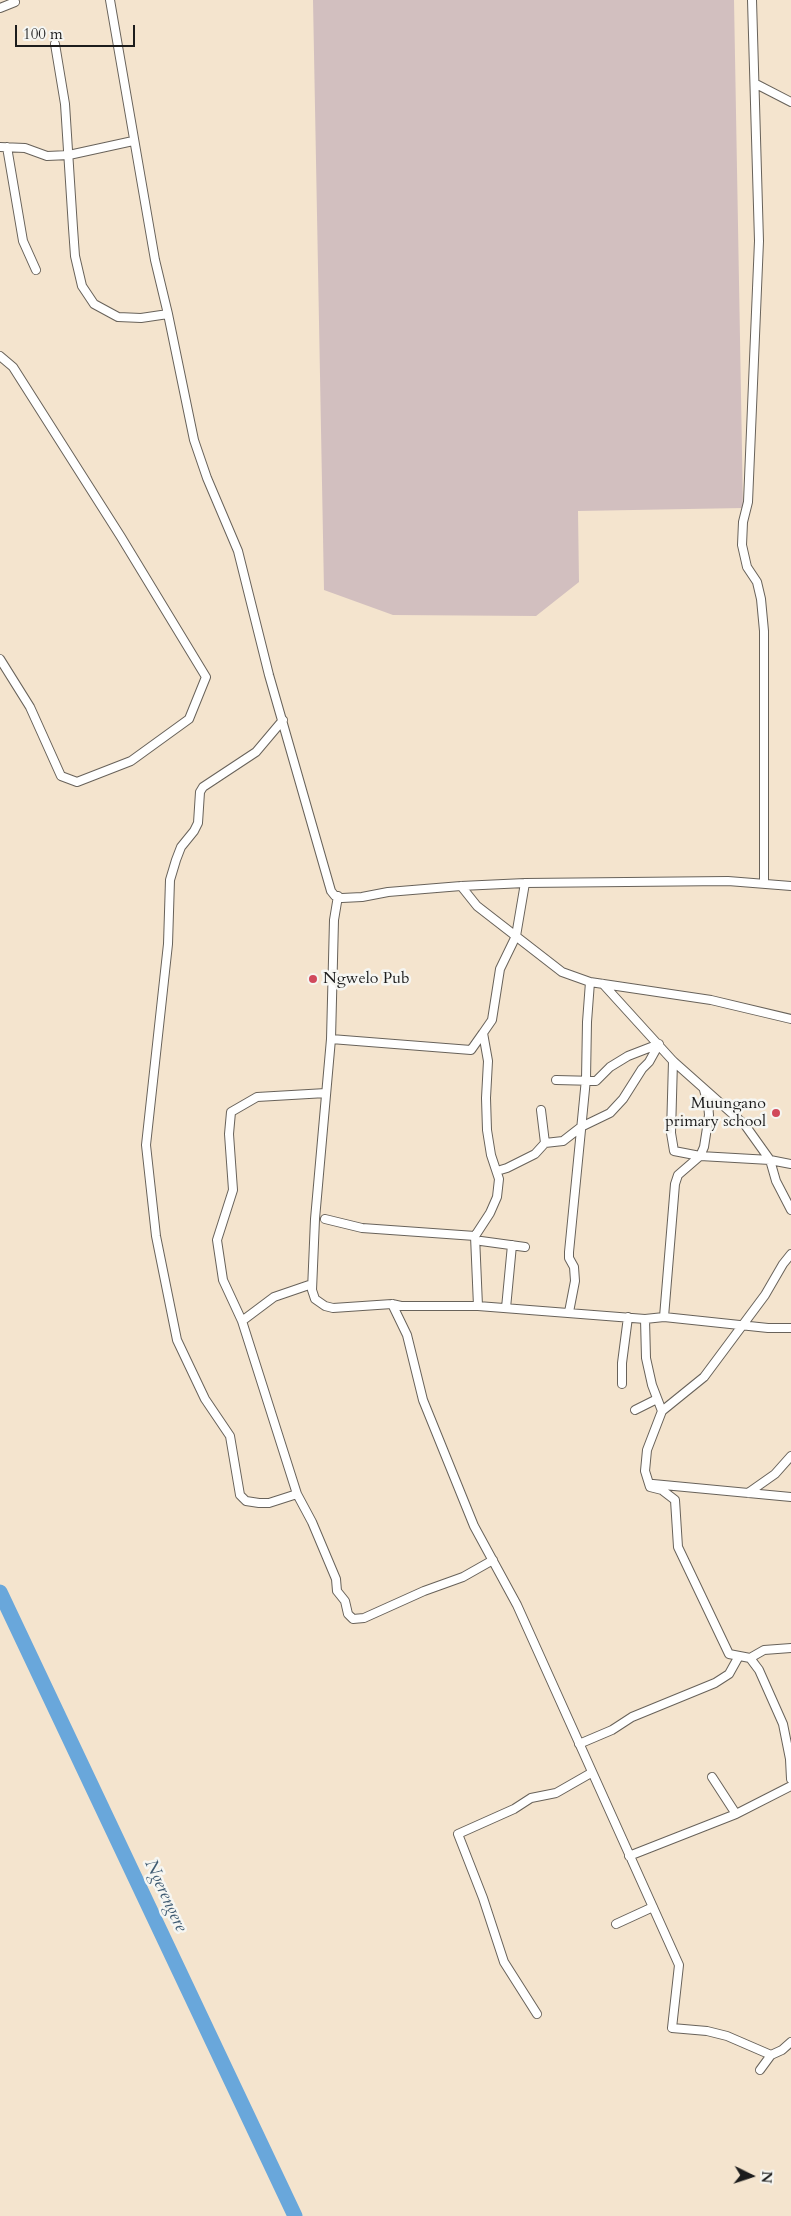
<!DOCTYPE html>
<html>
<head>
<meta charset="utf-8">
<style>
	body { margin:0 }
	#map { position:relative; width:791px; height:2216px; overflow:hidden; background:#f4e4ce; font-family:Cardo,serif }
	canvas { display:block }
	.north { position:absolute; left:726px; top:2151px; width:50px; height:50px; -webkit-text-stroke:4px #f6f6f2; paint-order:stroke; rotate:94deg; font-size:14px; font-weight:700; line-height:20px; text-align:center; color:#1c1c1c }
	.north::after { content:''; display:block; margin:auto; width:18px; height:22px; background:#1c1c1c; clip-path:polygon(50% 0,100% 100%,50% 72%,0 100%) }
	.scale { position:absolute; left:15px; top:25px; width:120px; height:22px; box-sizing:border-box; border:2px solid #1c1c1c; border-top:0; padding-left:6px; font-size:15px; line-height:18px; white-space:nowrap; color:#1c1c1c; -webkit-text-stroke:4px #f6f6f2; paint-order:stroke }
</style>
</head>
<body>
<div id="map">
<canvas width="791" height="2216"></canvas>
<div class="north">N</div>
<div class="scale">100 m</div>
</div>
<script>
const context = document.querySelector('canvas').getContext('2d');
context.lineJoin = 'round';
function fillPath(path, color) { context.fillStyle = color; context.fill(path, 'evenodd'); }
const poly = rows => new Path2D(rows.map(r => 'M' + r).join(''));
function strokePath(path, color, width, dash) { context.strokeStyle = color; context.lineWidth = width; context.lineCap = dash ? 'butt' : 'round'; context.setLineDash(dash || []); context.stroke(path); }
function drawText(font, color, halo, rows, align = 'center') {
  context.font = font + ' Cardo,serif'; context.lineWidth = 5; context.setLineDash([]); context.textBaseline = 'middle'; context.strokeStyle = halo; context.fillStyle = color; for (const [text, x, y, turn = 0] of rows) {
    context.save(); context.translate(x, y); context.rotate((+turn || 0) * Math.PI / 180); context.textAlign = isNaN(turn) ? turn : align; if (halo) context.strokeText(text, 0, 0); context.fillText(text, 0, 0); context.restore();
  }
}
fillPath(poly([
	[313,0,734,0,743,508,578,511,579,582,536,616,393,615,324,590]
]), '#d2bfbf');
strokePath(poly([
	[0,1592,295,2216]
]), '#69a7db', 15);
const minor = poly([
	[110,0,155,260,168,314,194,440,207,478,238,551,269,675,331,891,335,896,342,898,362,897,388,892,461,886,525,883,728,881,791,886],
	[752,0,759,241,748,502,743,522,742,545,747,567,757,582,761,599,764,631,764,883],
	[0,8,15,2],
	[55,44,65,104,73,228,75,256,82,286,94,304,118,317,141,318,168,314],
	[756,84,791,102],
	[0,147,25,148,47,156,69,155,133,141],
	[7,147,23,241,36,270],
	[0,356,13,367,121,537,206,677,189,719,131,761,77,782,61,776,30,707,0,659],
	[283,720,256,752,203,787,200,792,198,823,194,831,181,847,176,860,170,880,168,944,146,1145,156,1236,177,1340,205,1399,230,1436,240,1495,246,1501,259,1503,269,1503,297,1494],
	[461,886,477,906,562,972,590,982,711,1000,791,1019],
	[338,896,334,920,331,1039,315,1219,312,1290,315,1299,325,1306,333,1308,392,1304,401,1306,478,1306,645,1319,664,1317,768,1328,791,1328],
	[603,984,673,1061,745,1125,770,1160,776,1181,791,1210],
	[331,1039,471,1050,483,1033],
	[673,1061,671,1133,674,1151,700,1156,770,1160,791,1164],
	[556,1080,596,1081,610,1067,628,1056,659,1044],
	[326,1093,257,1097,231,1112,229,1134,233,1190,217,1240,223,1280,242,1321,297,1494,312,1522,336,1579,337,1591,345,1601,348,1614,353,1619,364,1618,424,1591,463,1577,493,1560],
	[541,1110,545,1143],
	[497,1171,507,1168,535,1154,545,1143,563,1141,581,1127,610,1113,623,1099,642,1069,649,1062,659,1044],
	[325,1219,362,1228,475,1236],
	[481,1241,525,1247],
	[791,1254,783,1264,765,1295,704,1377,662,1411,647,1450,645,1471,650,1487,662,1490,675,1500,678,1547,729,1654,750,1658,759,1670,783,1724,790,1759,791,1779],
	[392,1304,407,1335,423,1400,474,1526,517,1605,679,1965,672,2028,707,2031,727,2036,771,2055],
	[478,1306,475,1236,490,1213,497,1197,499,1179,491,1155,487,1130,486,1098,488,1061,483,1033,492,1020,500,969,516,936,525,883],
	[506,1308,512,1245],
	[569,1312,575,1281,574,1267,569,1258,569,1252,586,1079,587,1022,590,982],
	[664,1317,675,1184,678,1175,700,1156,704,1147,709,1115,708,1104,704,1090],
	[645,1319,646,1358,652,1385,662,1411],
	[242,1321,274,1297,312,1284],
	[622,1384,622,1363,628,1317],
	[635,1410,657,1399],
	[653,1484,791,1497],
	[748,1493,775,1474,791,1456],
	[750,1658,764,1650,791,1648],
	[579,1744,612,1730,632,1717,715,1683,729,1674,739,1656],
	[712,1777,736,1814],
	[629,1856,736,1814,791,1786],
	[616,1924,653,1907],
	[537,2014,504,1962,483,1898,458,1834,514,1809,531,1798,556,1793,591,1773],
	[760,2070,771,2055,782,2050,791,2042]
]);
strokePath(minor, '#68625a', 10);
strokePath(minor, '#fff', 8);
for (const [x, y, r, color] of [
	[313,979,5,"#d1495b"],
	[776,1113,5,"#d1495b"]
]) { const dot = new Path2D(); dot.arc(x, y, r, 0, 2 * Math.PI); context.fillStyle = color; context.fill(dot); strokePath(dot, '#f6f6f2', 2); }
drawText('16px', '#1c1c1c', '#f6f6f2', [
	["Ngwelo Pub",323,979],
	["Muungano",766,1104,"right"],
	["primary school",766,1122,"right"]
], 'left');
drawText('italic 18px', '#3f5b72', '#f6f6f2', [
	["Ngerengere",165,1896,65]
]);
</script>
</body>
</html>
